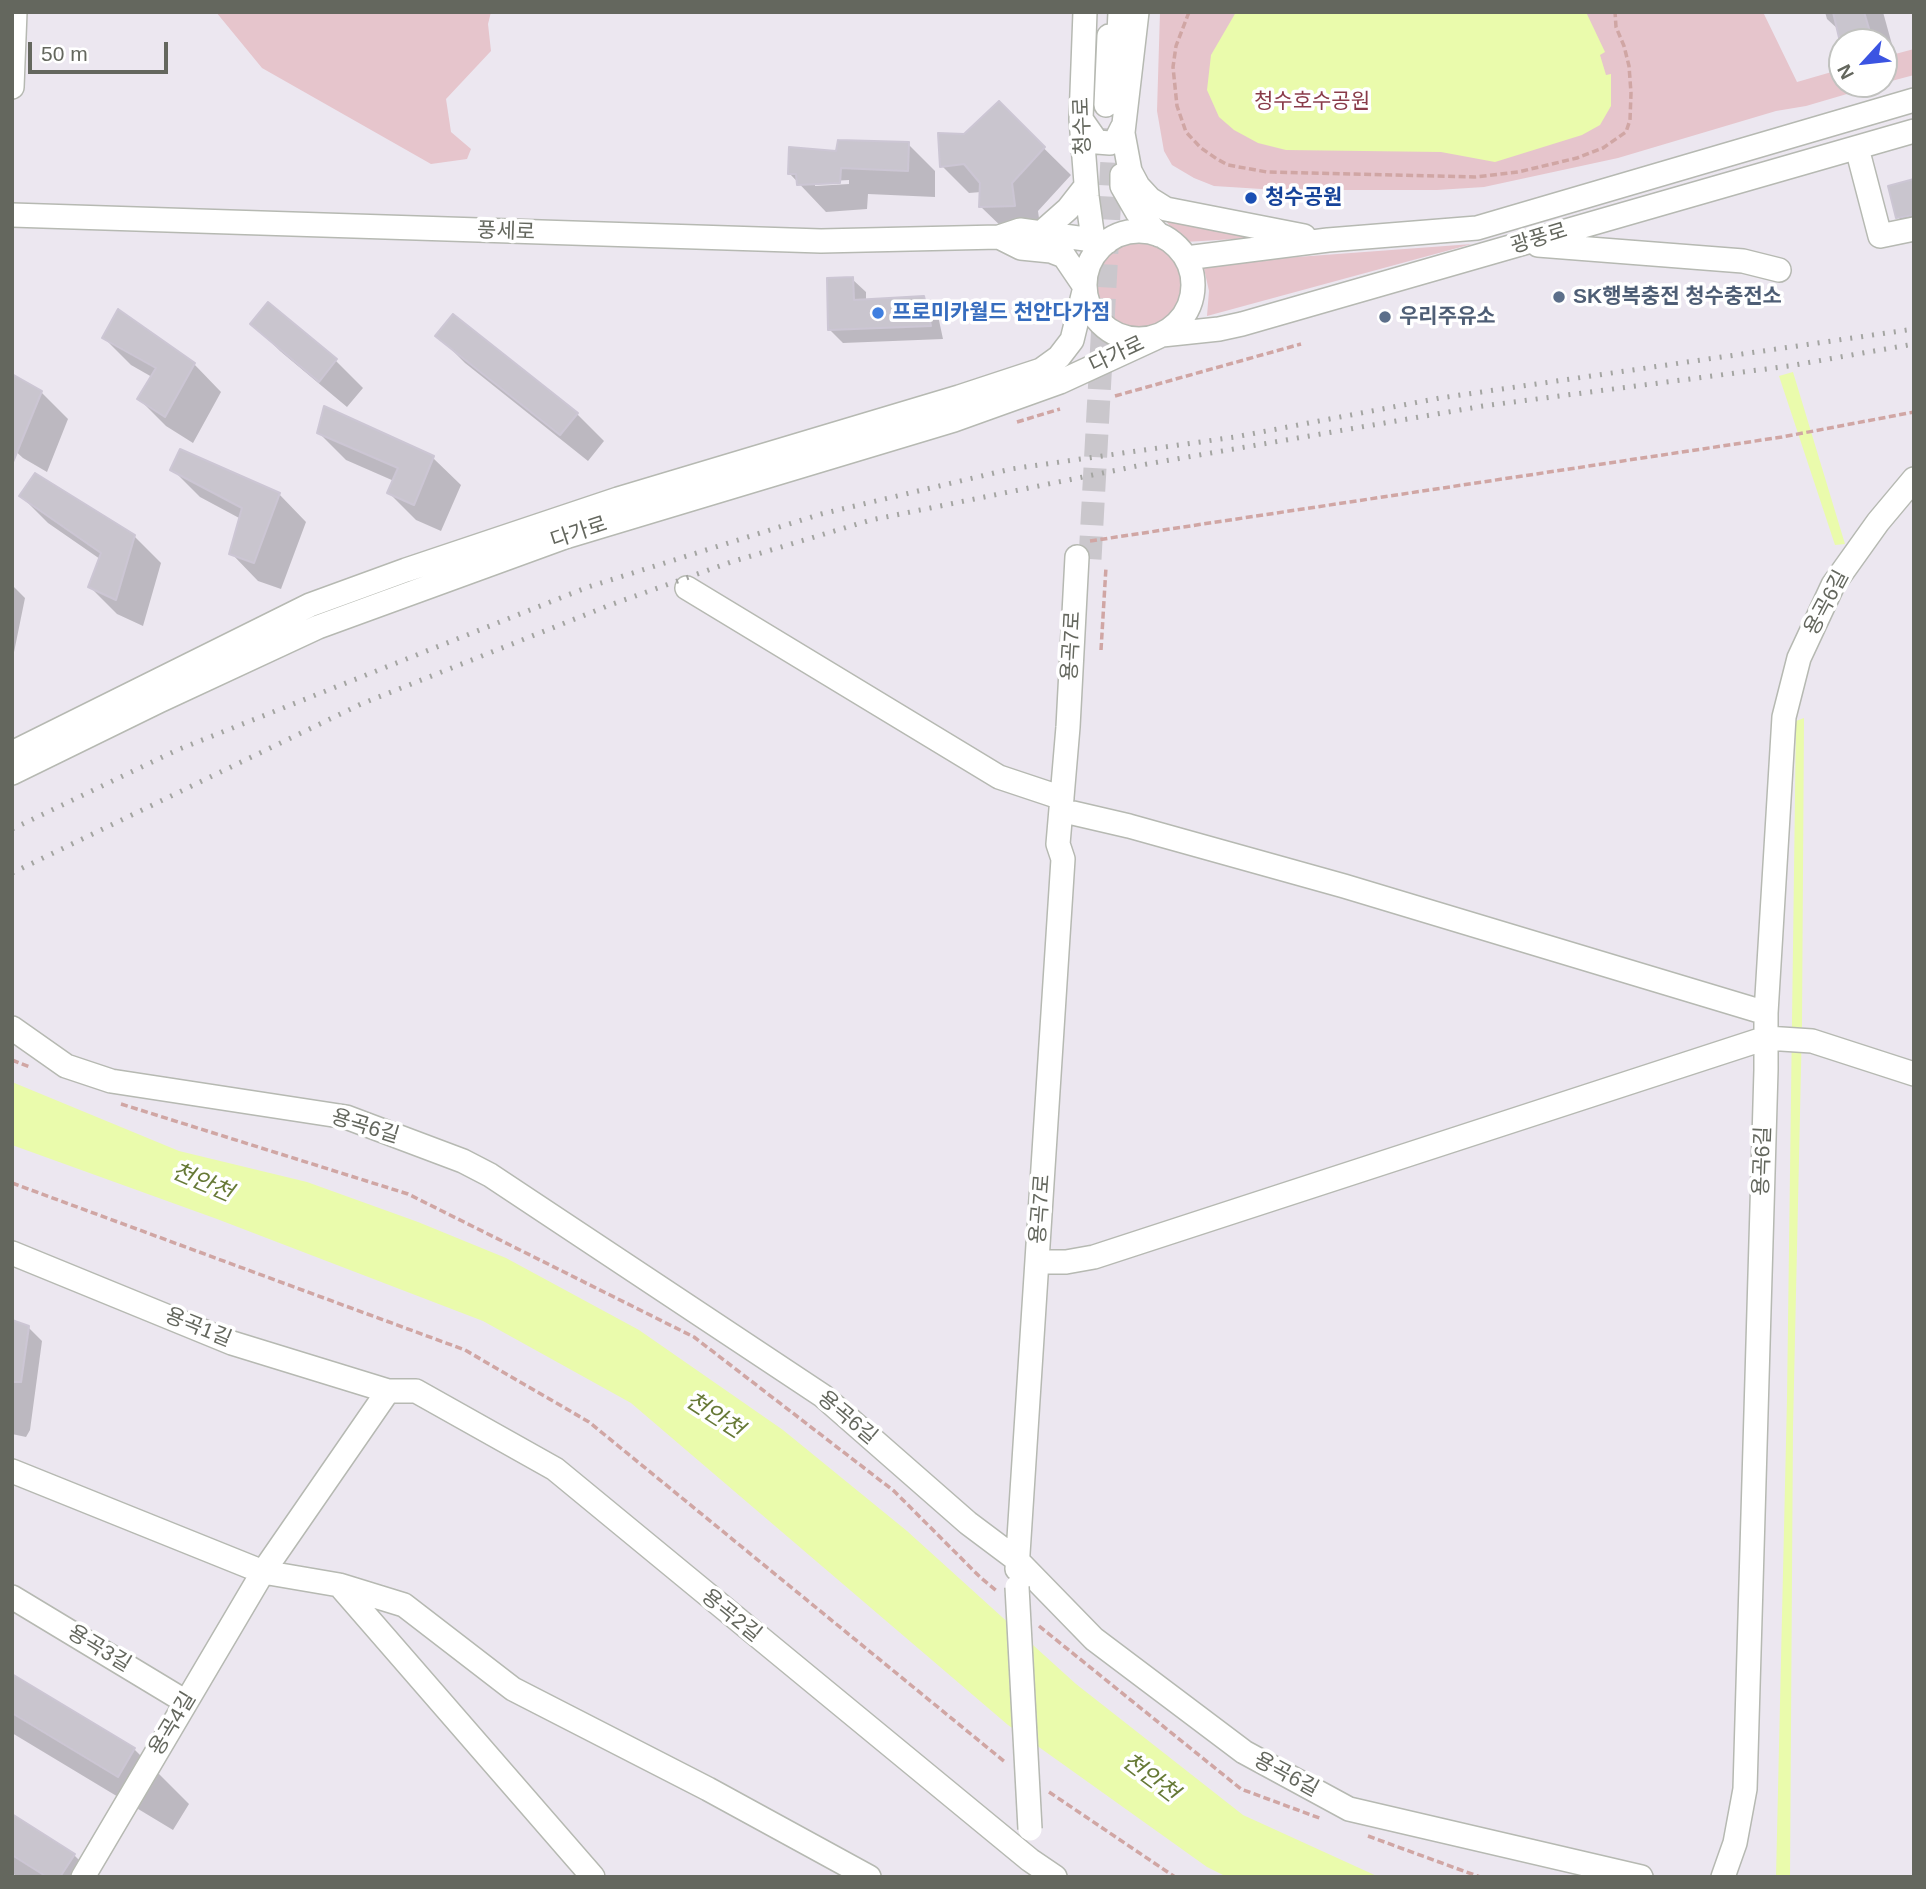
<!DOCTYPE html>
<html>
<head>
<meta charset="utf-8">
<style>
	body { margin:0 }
	#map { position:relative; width:1926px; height:1889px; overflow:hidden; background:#ece7f0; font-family:Helvetica,sans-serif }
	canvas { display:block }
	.frame { position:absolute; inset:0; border:14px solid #64675e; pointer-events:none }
	.north { position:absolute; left:1828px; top:28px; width:70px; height:70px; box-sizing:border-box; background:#fff; border:2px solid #c1c2bf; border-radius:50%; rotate:243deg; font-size:19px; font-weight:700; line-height:28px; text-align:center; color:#64675e }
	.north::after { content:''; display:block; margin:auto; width:24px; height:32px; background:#3b54e2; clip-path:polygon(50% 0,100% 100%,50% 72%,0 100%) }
	.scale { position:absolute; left:28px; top:42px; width:140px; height:32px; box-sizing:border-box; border:4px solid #64675e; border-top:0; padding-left:9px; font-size:21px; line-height:24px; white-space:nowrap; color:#64675e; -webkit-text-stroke:5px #fff; paint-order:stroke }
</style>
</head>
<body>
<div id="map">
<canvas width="1926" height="1889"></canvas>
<div class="frame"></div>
<div class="north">N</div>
<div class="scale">50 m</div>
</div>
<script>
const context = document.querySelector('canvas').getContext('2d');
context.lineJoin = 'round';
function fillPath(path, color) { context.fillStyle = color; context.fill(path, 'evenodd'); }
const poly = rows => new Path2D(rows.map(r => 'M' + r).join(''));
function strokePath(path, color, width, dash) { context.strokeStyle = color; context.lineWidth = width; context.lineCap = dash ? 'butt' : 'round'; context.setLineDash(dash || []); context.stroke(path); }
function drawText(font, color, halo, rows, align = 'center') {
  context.font = font + ' Helvetica,"Noto Sans KR",sans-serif'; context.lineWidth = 7; context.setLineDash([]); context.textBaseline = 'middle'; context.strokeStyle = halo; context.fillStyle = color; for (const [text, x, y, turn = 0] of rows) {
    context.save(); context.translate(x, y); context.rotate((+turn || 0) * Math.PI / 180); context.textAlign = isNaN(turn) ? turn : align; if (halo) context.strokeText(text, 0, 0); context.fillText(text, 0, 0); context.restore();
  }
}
fillPath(poly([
	[216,12,491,12,488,24,491,51,446,99,451,132,471,149,467,159,431,164,262,68],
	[1160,12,1763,12,1797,82,1842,69,1842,84,1881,84,1806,106,1776,111,1618,158,1484,187,1437,190,1338,190,1325,193,1214,186,1194,178,1172,165,1164,151,1157,111],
	[1914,49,1914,75,1884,83,1884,57],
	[1160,215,1268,237,1185,242],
	[1128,239,1146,240,1159,245,1173,257,1183,283,1180,303,1173,315,1159,327,1147,331,1134,331,1116,325,1100,308,1091,279,1103,253],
	[1472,244,1207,316,1209,291,1203,264]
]), '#e6c5cc');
fillPath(poly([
	[1236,12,1586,12,1605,52,1600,55,1606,75,1611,74,1611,106,1600,125,1582,135,1495,162,1441,152,1286,150,1258,143,1234,130,1219,117,1207,90,1211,55],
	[1793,372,1845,544,1835,545,1779,376],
	[1804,718,1802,1024,1793,1427,1790,1877,1776,1877,1787,1398,1796,721],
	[12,1082,179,1151,307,1182,418,1222,506,1258,639,1330,783,1430,907,1531,1076,1684,1243,1815,1379,1877,1227,1877,1207,1867,1008,1725,631,1403,483,1321,217,1219,12,1145]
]), '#eafbac');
fillPath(poly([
	[1825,12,1883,12,1896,59,1888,61,1890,67,1884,69,1884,42,1842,42,1840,31,1827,19],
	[999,104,1071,175,1038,211,1041,233,1008,233,980,206,981,192,969,193,942,166,965,136],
	[908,144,935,171,935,197,868,194,867,209,826,212,790,174,838,152],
	[849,180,849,184,815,186,815,182],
	[1914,181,1914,230,1911,231,1898,217],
	[852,279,866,292,866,301,923,298,937,311,943,339,843,343,829,329],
	[268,304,336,361,363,388,347,407,280,351,253,324],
	[438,336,577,414,604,441,588,461,465,363],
	[104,338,194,364,221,392,193,443,166,426,139,399,152,377,131,365],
	[41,392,68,419,47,472,23,458,12,448],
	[326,408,433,458,461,485,441,531,416,520,389,493,394,481,346,460,319,433],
	[172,469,279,494,306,522,281,589,258,581,231,553,241,519,200,497],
	[21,496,134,536,161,563,143,626,117,614,90,587,100,559,48,523],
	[12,585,25,598,12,662],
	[12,1321,28,1327,42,1341,30,1430,26,1437,12,1434],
	[12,1676,134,1749,189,1804,173,1830,12,1733],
	[12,1816,74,1855,96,1877,18,1877,12,1873]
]), '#0003');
const building = poly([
	[1833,12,1864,12,1870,32,1862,34,1864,42,1840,42,1833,12],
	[999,101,1045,147,1012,183,1015,206,979,207,980,183,964,164,940,167,938,133,964,134,999,101],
	[838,140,909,142,908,171,841,168,840,183,797,185,796,174,788,174,789,147,836,151,838,140],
	[1914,179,1914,215,1896,218,1888,186,1914,179],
	[853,277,854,300,924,296,931,326,828,330,827,278,853,277],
	[268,302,337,359,319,382,250,324,268,302],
	[118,309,195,363,165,417,137,399,156,368,102,338,118,309],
	[453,314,578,413,560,435,435,336,453,314],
	[12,374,42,391,13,462,12,462,12,374],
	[324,406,434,456,414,505,387,493,398,468,317,433,324,406],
	[180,449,280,493,254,563,229,554,242,508,170,470,180,449],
	[35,473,135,535,116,600,88,587,101,553,19,496,35,473],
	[12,1320,29,1326,21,1382,12,1382,12,1320],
	[12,1674,135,1748,118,1777,12,1713,12,1674],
	[12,1814,75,1854,60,1877,47,1877,12,1855,12,1814]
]);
fillPath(building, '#c9c5ce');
strokePath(building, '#ccc6d4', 2);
strokePath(poly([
	[1090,559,1114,122]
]), '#cac7cc', 23, [23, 11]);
const minor = poly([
	[1085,12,1081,119,1087,196,1095,253],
	[1118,55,1120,12],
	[12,87,15,12],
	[1106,105,1109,36],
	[1081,119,1097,142,1110,143,1116,140,1122,128],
	[1122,128,1130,171,1138,186,1150,199,1166,209,1304,236],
	[1122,141,1137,12],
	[1857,148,1880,236,1914,229],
	[1122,175,1122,186,1137,212,1159,235],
	[12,215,821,241,999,237,1020,230,1107,242],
	'1085 285a54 54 0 1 1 108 0a54 54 0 1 1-108 0Z',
	[1042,232,1068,209,1086,186],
	[999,237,1021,248,1051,251,1064,256,1085,287],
	[1538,245,1743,261,1779,270],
	[1186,258,1328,240,1477,228,1914,100],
	[687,588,999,777,1062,798],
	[12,753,310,605,406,570,618,499,959,397,1041,370,1059,357,1072,340,1085,287],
	[12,773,159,701,318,627,565,537,954,420,1060,382,1162,335,1219,329,1242,324,1914,131],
	[1073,813,1129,826,1344,886,1766,1013],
	[12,1028,66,1066,111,1081,346,1117,463,1161,490,1175,823,1396,968,1523,1016,1559,1094,1639,1244,1752,1349,1809,1641,1877],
	[12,1253,232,1343,388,1391,416,1391,555,1469,1030,1860,1055,1877],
	[1037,1262,1066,1262,1094,1257,1766,1038,1812,1041,1914,1074],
	[12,1471,263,1572,339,1585,404,1605,513,1689,708,1789,869,1877],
	[1017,1569,1063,859,1058,844,1068,727,1077,557],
	[340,1586,593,1877],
	[12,1597,186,1702],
	[83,1877,263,1572,388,1391],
	[1723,1877,1735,1843,1745,1789,1766,1070,1766,1013,1784,717,1799,658,1833,585,1878,522,1914,479]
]);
strokePath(minor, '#b6b9b2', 26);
strokePath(poly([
	[1189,12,1176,46,1173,67,1177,106,1186,132,1201,148,1217,159,1228,165,1267,172,1475,177,1518,172,1577,158,1603,148,1626,132,1630,120,1631,93,1629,66,1624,46,1616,27,1615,12],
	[1115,396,1301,344],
	[1017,422,1060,409],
	[1090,541,1782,437,1914,412],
	[1101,650,1106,567],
	[12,1060,30,1067],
	[121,1104,408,1194,694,1337,894,1491,981,1578,998,1592],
	[12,1183,465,1350,589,1422,1005,1762],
	[1039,1626,1241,1789,1322,1819],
	[1049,1792,1175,1877],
	[1368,1836,1480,1877]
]), '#d0a6a4', 3.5, [7, 3.5]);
strokePath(minor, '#fff', 23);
strokePath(poly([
	[12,829,177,750,588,587,821,514,1011,469,1235,437,1440,398,1914,329],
	[12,873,361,704,610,605,731,562,871,520,1147,464,1483,406,1789,366,1914,344]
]), '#a4a5a2', 5, [2, 9]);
const minorBridge = poly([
	[1017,1587,1030,1829]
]);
strokePath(minorBridge, '#b6b9b2', 26, []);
strokePath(minorBridge, '#fff', 23);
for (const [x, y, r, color] of [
	[1251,198,7,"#1a4fb4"],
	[1559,297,7,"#5c6f8a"],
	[878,313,7,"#3f7fe0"],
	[1385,317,7,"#5c6f8a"]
]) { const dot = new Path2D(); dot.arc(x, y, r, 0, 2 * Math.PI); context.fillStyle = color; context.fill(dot); strokePath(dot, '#fff', 2.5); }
drawText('21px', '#893b49', '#fff', [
	["청수호수공원",1312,102]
]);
drawText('21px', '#64675e', '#fff', [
	["청수로",1083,126,-92],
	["풍세로",506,232,2],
	["광풍로",1539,239,-17],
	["다가로",1117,355,-25],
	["다가로",579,533,-18],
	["용곡6길",1827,603,-62],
	["용곡7로",1072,646,-87],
	["용곡6길",365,1127,17],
	["용곡6길",1763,1161,-88],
	["용곡7로",1041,1209,-86],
	["용곡1길",198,1328,22],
	["용곡6길",847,1418,40],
	["용곡2길",731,1616,39],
	["용곡3길",99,1649,31],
	["용곡4길",173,1724,-59],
	["용곡6길",1286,1775,28]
]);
drawText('bold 21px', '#164399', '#fff', [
	["청수공원",1265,198]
], 'left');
drawText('bold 21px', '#4e5e75', '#fff', [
	["SK행복충전 청수충전소",1573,297],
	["우리주유소",1399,317]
], 'left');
drawText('bold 21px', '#366cbe', '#fff', [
	["프로미카월드 천안다가점",892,313]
], 'left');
drawText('italic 23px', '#667936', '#fff', [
	["천안천",202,1183,23],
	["천안천",714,1416,33],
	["천안천",1150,1778,37]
]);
</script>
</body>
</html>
